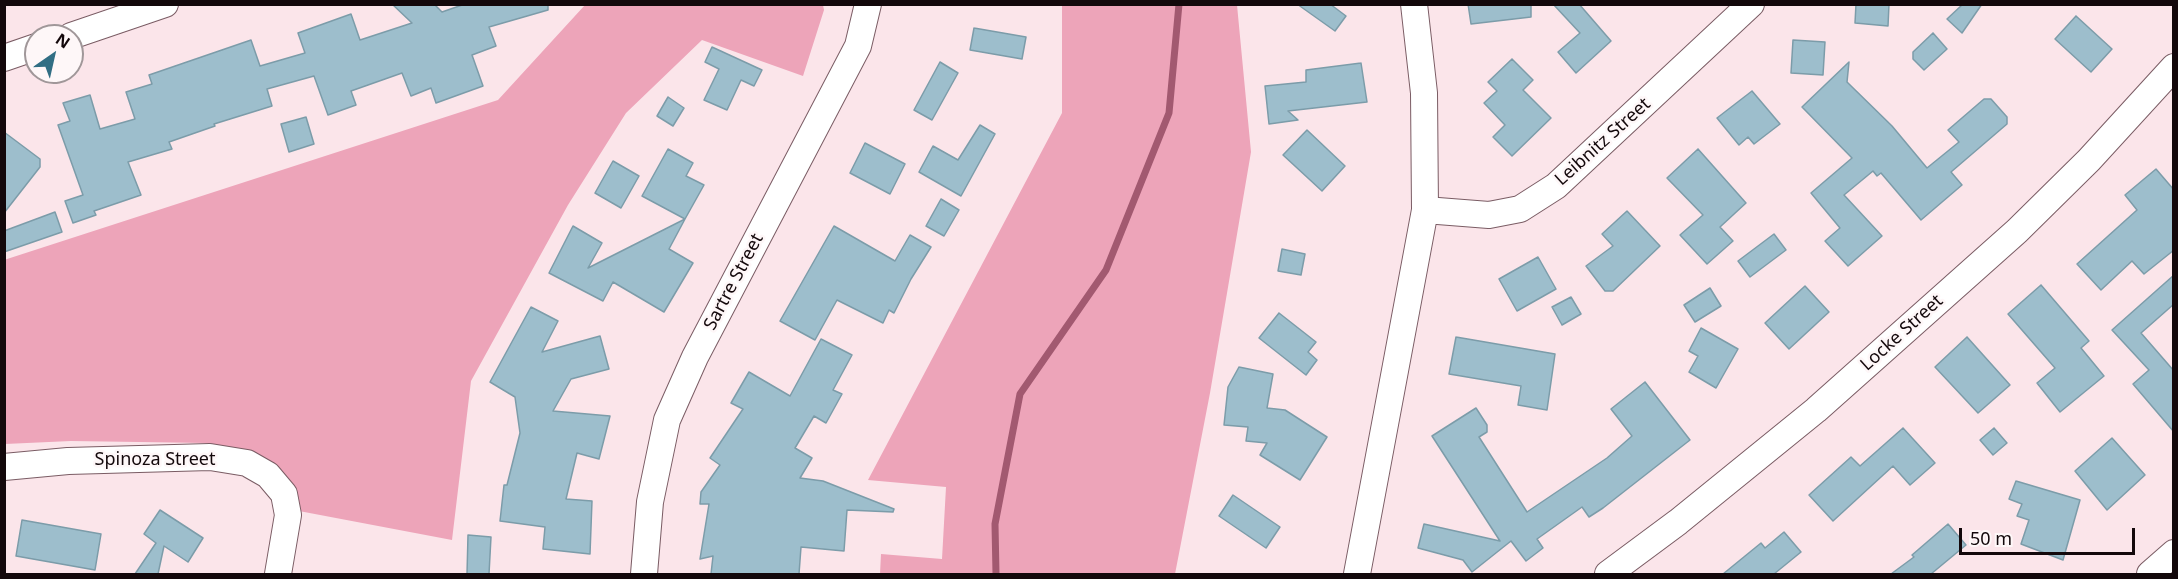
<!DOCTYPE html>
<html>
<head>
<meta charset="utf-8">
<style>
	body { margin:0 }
	#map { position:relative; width:2178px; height:579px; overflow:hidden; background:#fbe5ea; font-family:"Noto Sans",sans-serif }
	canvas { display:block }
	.frame { position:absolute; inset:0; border:6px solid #13080b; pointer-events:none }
	.north { position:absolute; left:24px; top:24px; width:60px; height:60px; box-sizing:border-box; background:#fef7f8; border:2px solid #a09799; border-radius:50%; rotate:34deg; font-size:16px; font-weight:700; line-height:24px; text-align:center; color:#13080b }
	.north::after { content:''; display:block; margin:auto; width:21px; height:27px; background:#316e84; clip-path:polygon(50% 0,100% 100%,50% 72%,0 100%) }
	.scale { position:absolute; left:1959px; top:528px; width:176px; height:27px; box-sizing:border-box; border:3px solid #13080b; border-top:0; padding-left:8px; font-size:18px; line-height:21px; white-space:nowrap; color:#13080b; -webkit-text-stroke:4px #fef7f8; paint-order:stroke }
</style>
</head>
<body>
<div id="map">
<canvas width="2178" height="579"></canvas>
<div class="frame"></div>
<div class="north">N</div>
<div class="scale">50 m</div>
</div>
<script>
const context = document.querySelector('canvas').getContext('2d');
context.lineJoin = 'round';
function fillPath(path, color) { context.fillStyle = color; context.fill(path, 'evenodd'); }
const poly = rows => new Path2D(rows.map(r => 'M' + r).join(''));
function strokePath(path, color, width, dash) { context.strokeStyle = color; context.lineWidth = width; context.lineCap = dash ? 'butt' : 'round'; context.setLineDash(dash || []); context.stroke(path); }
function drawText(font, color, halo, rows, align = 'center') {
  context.font = font + ' "Noto Sans",sans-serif'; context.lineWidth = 5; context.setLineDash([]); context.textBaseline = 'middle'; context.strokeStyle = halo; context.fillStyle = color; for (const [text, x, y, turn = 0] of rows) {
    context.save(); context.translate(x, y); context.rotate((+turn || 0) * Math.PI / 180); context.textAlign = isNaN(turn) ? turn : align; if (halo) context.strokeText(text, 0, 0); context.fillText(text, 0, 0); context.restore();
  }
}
fillPath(poly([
	[585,5,823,5,824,10,803,76,702,40,626,113,568,205,471,381,452,540,299,511,253,453,207,443,71,441,5,444,4,260,498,100],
	[1062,5,1237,5,1251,152,1210,393,1175,574,880,574,881,554,942,559,946,487,868,480,1062,113]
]), '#eda4b9');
strokePath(poly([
	[996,574,995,524,1020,394,1106,270,1169,113,1179,4]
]), '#a25970', 7);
const building = poly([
	[392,4,434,4,442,12,465,4,548,4,548,10,489,27,496,46,472,55,483,86,436,103,431,88,411,96,402,73,351,91,356,105,328,115,314,76,267,89,272,106,214,124,215,126,169,142,172,149,128,162,141,195,94,211,96,215,73,223,65,201,83,195,58,125,70,121,63,103,90,95,100,129,135,119,126,92,152,84,149,75,251,40,260,66,305,53,298,33,351,14,360,40,412,23,392,4],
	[1297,4,1330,4,1346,16,1335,31,1297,4],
	[1468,4,1531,4,1531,17,1471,24,1468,4],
	[1553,4,1579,4,1611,41,1576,73,1558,52,1580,33,1553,4],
	[1856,4,1889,4,1888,26,1855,23,1856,4],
	[1963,4,1982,4,1962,33,1947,19,1963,4],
	[2076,16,2112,49,2091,72,2055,39,2076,16],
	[974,28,1026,37,1022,59,970,50,974,28],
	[1933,33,1947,49,1924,70,1913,59,1913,52,1933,33],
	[1793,40,1825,42,1823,75,1791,73,1793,40],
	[712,47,762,70,754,86,741,80,727,110,704,100,719,69,705,62,712,47],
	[1512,59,1533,80,1523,90,1551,118,1512,156,1493,137,1505,125,1484,103,1497,91,1488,82,1512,59],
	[940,62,958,73,932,120,914,110,940,62],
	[1849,62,1847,82,1892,126,1927,168,1959,142,1948,130,1984,99,1991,99,2007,117,2007,124,1951,172,1962,185,1921,220,1881,173,1877,176,1873,171,1844,195,1882,236,1848,266,1825,241,1840,228,1811,193,1852,158,1802,107,1849,62],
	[1361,63,1367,102,1288,111,1298,120,1269,124,1265,86,1306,82,1306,70,1361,63],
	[1752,91,1780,124,1754,144,1748,137,1739,145,1717,118,1752,91],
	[668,97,684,108,673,126,657,116,668,97],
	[306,117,314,144,289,152,281,124,306,117],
	[980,125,995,134,961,196,919,172,933,146,958,160,980,125],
	[1307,130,1345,166,1322,191,1283,155,1307,130],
	[4,132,40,159,40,167,4,213,4,132],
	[865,143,905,164,890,194,850,173,865,143],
	[668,149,693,163,686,176,704,185,685,219,642,196,668,149],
	[1698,149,1746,203,1720,227,1733,241,1707,264,1680,235,1703,215,1667,178,1698,149],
	[613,161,639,176,621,208,595,193,613,161],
	[2156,169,2174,190,2174,250,2144,274,2132,261,2101,290,2077,264,2137,210,2125,195,2156,169],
	[941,199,959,210,944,236,926,226,941,199],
	[1627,211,1660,246,1613,291,1605,291,1586,266,1613,246,1602,234,1627,211],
	[55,212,62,232,4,252,4,231,55,212],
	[685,219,669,249,693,263,664,312,613,282,603,301,549,273,573,226,602,243,588,268,685,219],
	[834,226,895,261,910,235,931,247,911,279,894,313,889,310,883,323,837,300,815,340,780,321,834,226],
	[1774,234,1786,250,1750,277,1738,261,1774,234],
	[1282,249,1305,254,1301,275,1278,271,1282,249],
	[1538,257,1556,289,1517,311,1499,279,1538,257],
	[2174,275,2174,304,2141,333,2174,371,2174,432,2133,384,2149,370,2112,330,2174,275],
	[2041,285,2089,341,2081,348,2104,376,2060,412,2037,383,2055,368,2008,314,2041,285],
	[1805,286,1829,312,1789,349,1765,323,1805,286],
	[1710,288,1721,306,1695,322,1684,305,1710,288],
	[1571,297,1581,314,1562,325,1552,307,1571,297],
	[531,307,558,321,542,352,600,336,609,369,571,379,553,411,610,416,599,459,577,453,566,499,592,501,590,554,543,549,545,527,500,521,504,485,507,485,520,433,515,397,490,382,531,307],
	[1279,313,1316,342,1308,352,1317,360,1306,375,1259,338,1279,313],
	[1701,328,1738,349,1716,388,1689,372,1698,356,1689,351,1701,328],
	[1456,337,1555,354,1547,410,1518,405,1521,386,1449,374,1456,337],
	[1967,337,2010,385,1978,413,1935,367,1967,337],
	[821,339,852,355,833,390,842,394,826,423,814,416,795,448,812,458,800,478,823,481,894,509,893,512,847,510,844,551,801,547,799,574,711,574,713,556,700,559,709,504,700,504,701,492,720,465,710,458,743,409,731,403,749,372,790,396,821,339],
	[1239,367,1273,374,1267,408,1285,410,1327,437,1300,480,1260,455,1267,443,1246,441,1248,427,1224,425,1228,387,1239,367],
	[1645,382,1690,440,1603,508,1589,517,1582,507,1537,539,1543,548,1526,561,1511,541,1472,572,1463,560,1418,548,1424,524,1500,541,1432,436,1476,408,1487,425,1487,432,1479,437,1527,512,1607,458,1632,436,1611,409,1645,382],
	[1903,428,1935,463,1910,485,1893,466,1833,521,1809,495,1851,457,1860,466,1903,428],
	[1994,428,2007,443,1993,455,1980,440,1994,428],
	[2112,438,2145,475,2107,510,2075,471,2112,438],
	[2016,481,2080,500,2063,560,2021,544,2029,520,2017,516,2022,504,2009,499,2016,481],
	[1233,495,1280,527,1266,548,1219,516,1233,495],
	[160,510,203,538,188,562,164,546,158,574,135,574,156,543,144,534,160,510],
	[22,520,101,534,95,570,16,556,22,520],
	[1948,524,1966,545,1931,574,1891,574,1914,557,1912,555,1948,524],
	[1784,532,1801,552,1774,574,1723,574,1761,543,1765,548,1784,532],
	[468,535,491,537,489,574,467,574,468,535]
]);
fillPath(building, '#9dbecc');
strokePath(building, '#7c9ca9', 1.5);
const minor = poly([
	[71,36,165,4],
	[4,58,36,47],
	[1425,210,1489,215,1520,209,1556,186,1751,4],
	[4,467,68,461,210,457,247,463,268,475,284,494,288,515,278,574],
	[644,574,650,502,667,420,695,357,858,46,868,4],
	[1357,574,1425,210,1424,93,1414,4],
	[1608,574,1678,522,1816,410,2017,231,2089,160,2174,67],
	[2150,574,2174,553]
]);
strokePath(minor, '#7a5c64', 28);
strokePath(minor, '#fff', 26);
drawText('18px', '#13080b', '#fef7f8', [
	["Leibnitz Street",1603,142,-42],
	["Sartre Street",734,282,-62],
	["Locke Street",1902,333,-42],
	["Spinoza Street",155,460]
]);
</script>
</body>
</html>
